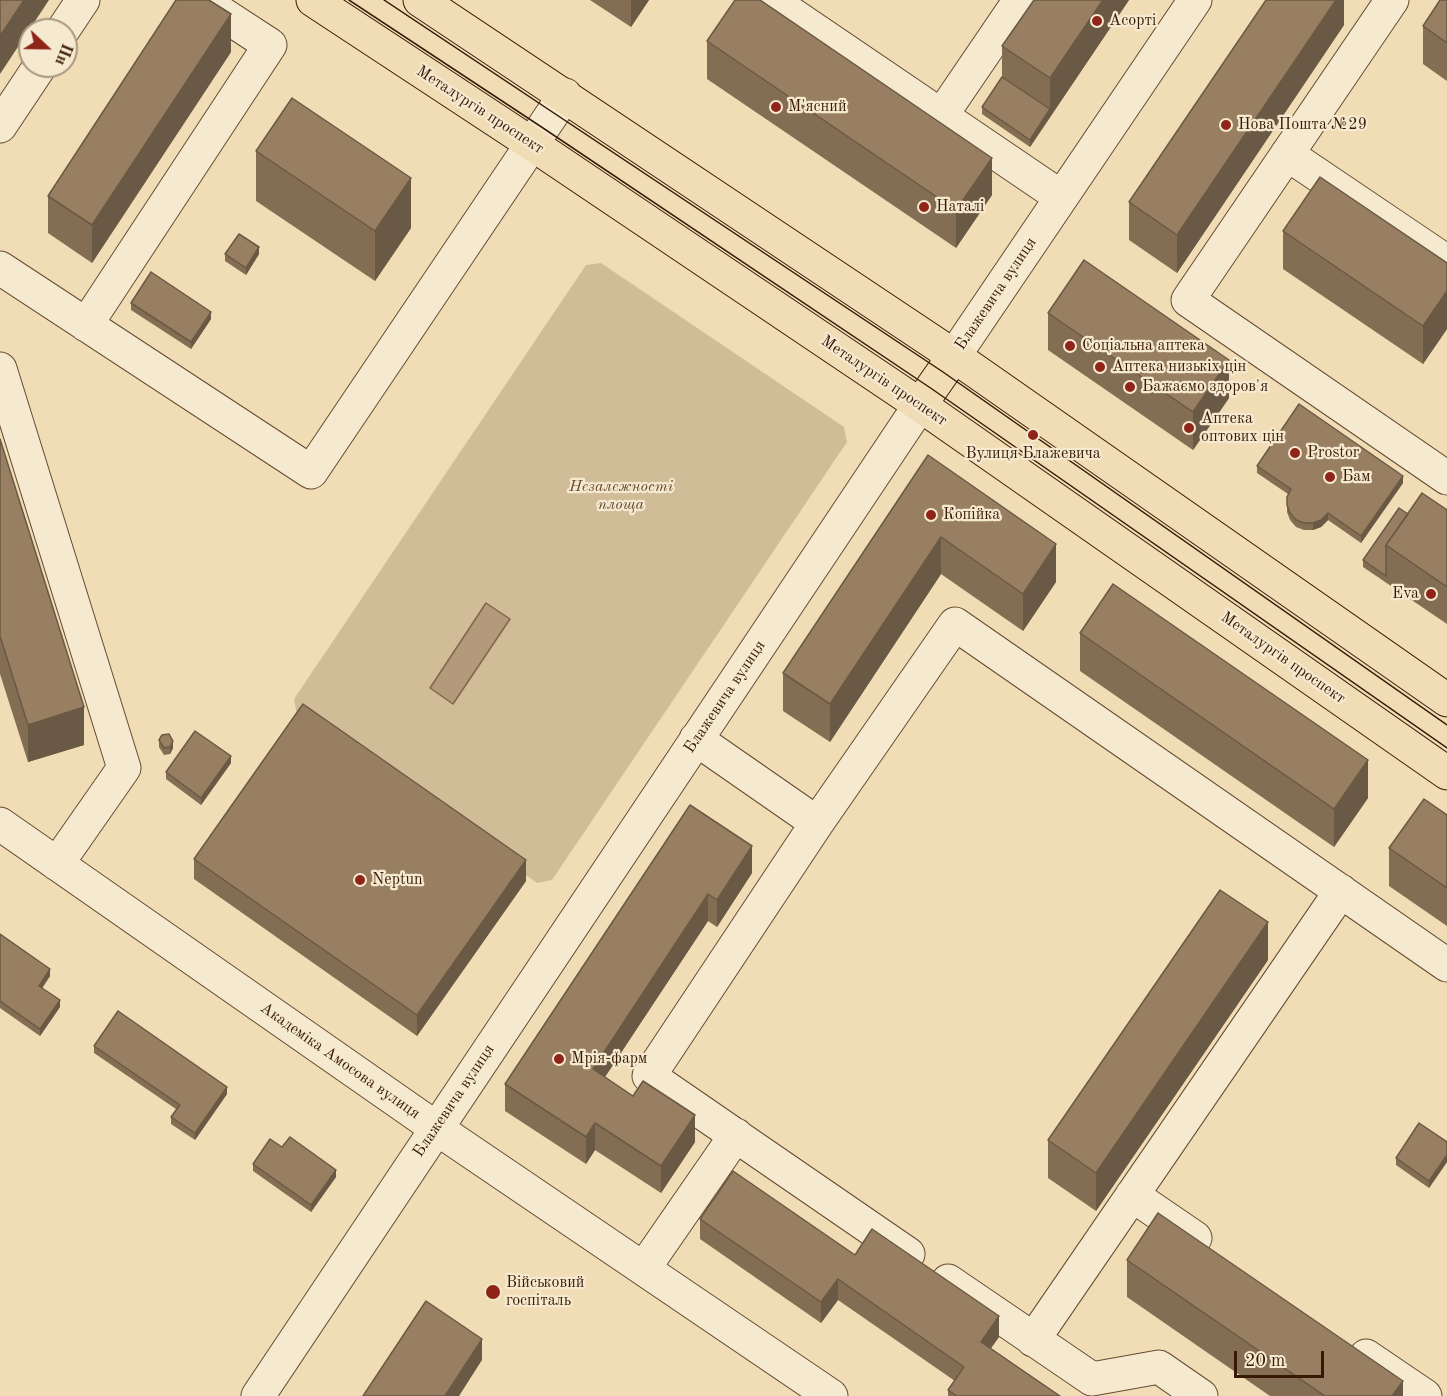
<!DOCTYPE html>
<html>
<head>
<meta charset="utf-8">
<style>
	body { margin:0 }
	#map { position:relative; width:1447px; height:1396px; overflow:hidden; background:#f0ddb6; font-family:"Old Standard TT",serif }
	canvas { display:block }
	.north { position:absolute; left:18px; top:18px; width:60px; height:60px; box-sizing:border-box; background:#f5e9d0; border:2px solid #aa967f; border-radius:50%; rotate:112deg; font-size:16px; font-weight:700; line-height:24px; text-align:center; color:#391905 }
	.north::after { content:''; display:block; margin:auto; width:21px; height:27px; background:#8f2418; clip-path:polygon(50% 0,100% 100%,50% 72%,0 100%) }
	.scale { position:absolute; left:1234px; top:1351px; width:90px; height:27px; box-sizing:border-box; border:3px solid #391905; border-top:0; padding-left:8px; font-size:18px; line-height:21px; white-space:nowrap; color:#391905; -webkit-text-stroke:4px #f5e9d0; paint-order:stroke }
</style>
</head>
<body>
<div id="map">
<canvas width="1447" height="1396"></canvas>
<div class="north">Пн</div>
<div class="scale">20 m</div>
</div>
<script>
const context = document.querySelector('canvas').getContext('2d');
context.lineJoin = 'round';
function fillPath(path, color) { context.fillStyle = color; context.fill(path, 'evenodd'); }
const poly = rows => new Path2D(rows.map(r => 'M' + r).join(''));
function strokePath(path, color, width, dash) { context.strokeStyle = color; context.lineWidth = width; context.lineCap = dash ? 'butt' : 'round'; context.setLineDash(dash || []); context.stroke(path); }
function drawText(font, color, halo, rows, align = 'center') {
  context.font = font + ' "Old Standard TT",serif'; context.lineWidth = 4.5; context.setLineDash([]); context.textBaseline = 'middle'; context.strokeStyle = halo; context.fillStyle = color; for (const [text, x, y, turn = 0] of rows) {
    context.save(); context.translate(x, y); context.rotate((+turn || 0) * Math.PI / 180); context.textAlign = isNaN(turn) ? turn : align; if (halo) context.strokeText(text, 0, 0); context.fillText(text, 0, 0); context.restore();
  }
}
fillPath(poly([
	[601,263,844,427,847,442,552,880,537,883,297,715,294,699,586,265]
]), '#d1bc98');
const water = poly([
	[486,603,510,619,453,704,430,688,486,603]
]);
fillPath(water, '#b29a7a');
strokePath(water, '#82664b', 1.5);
const minor = poly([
	[771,0,1061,197],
	[1392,0,1188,300,1447,478],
	[63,30,83,0],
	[941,116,1020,0],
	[0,126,40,66],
	[1287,154,1447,262],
	[0,268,311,472,565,95],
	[86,325,270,45,201,0],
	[954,356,1195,0],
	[0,369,124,768,57,864],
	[696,739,817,823],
	[0,824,436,1128,831,1396],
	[1132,1195,1195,1238],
	[908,1254,649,1076,817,823,955,624,1447,965],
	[644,1268,736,1135],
	[948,1281,1092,1379,1159,1367,1201,1396],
	[1033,1340,1341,891],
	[1366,1356,1425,1396],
	[258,1396,920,405]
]);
const major = poly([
	[313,0,532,144,920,405,1447,773],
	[420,0,954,356,1447,700],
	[920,405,954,356]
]);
strokePath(minor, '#674a31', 35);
strokePath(major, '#391905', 35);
strokePath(minor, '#f5e9d0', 33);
strokePath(major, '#f0ddb6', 33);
strokePath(poly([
	[349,0,543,128,932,389,1447,748],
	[384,0,943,372,1447,725]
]), '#391905', 1.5);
fillPath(poly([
	[590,0,649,0,631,27],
	[1034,0,1129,0,1030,147,982,114,982,107,1002,77,1002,46],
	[1344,0,1344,25,1177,273,1129,240,1129,202],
	[1447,0,1447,81,1423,64,1423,26],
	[707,41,992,195,956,248,707,79],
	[231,52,92,263,48,233,48,196],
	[256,151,411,228,375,281,256,201],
	[1283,231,1447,263,1447,329,1423,364,1283,269],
	[225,254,259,254,246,275,225,261],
	[131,303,211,319,191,349,131,310],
	[1048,313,1229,398,1193,450,1048,350],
	[0,439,84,745,28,762,0,674],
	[928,455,1056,582,1023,631,941,574,830,742,783,711,783,673],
	[1257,466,1403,483,1361,543,1328,520,1321,527,1313,530,1304,530,1296,527,1290,520,1287,512,1287,497,1288,494,1257,473],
	[1447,510,1447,624,1363,567,1363,560],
	[1080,633,1368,798,1334,847,1080,671],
	[159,740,173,748,170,754,164,755,159,747],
	[231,763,201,805,166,779,166,772],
	[690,805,752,873,717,927,708,921,605,1077,695,1142,661,1193,595,1150,586,1164,505,1111,505,1084],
	[1447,815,1447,926,1389,886,1389,848],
	[194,859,526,881,417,1036,194,879],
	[0,934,50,976,42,988,60,1007,40,1036,0,1008],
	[1268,960,1096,1211,1048,1178,1048,1140],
	[94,1046,227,1094,195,1140,171,1124,171,1117,176,1109,94,1053],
	[1447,1142,1447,1162,1429,1188,1396,1165,1396,1158],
	[282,1147,336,1177,311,1212,253,1171,253,1164],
	[700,1219,855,1255,999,1337,991,1348,1060,1396,948,1396,948,1390,955,1381,838,1300,821,1323,700,1239],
	[1127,1260,1403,1396,1270,1396,1127,1297]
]), '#836d53');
fillPath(poly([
	[24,0,49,0,0,74,0,36],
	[631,0,649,0,631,27],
	[1103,0,1129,0,1030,147,1030,140,1050,109,1050,78],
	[1336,0,1344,0,1344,25,1177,273,1177,235],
	[231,14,231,52,92,263,92,225],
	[992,158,992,195,956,248,956,210],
	[411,178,411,228,375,281,375,231],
	[259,247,259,254,246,275,246,268],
	[1447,291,1447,329,1423,364,1423,326],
	[211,312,211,319,191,349,191,342],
	[1229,360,1229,398,1193,450,1193,412],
	[1403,476,1403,483,1361,543,1361,536],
	[1328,513,1328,520,1321,527,1313,530,1313,523],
	[941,537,941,574,830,742,830,704],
	[1056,544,1056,582,1023,631,1023,594],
	[84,707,84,745,28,762,28,725],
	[173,741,173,748,170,754,170,747],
	[231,756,231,763,201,805,201,798],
	[1368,760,1368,798,1334,847,1334,809],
	[752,846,752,873,717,927,717,900],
	[526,860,526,881,417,1036,417,1015],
	[708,894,708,921,593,1095,593,1069],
	[1268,922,1268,960,1096,1211,1096,1173],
	[50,969,50,976,39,993,39,986],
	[60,1000,60,1007,40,1036,40,1029],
	[227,1087,227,1094,195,1140,195,1133],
	[695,1115,695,1142,661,1193,661,1166],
	[595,1123,595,1150,586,1164,586,1137],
	[1447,1155,1447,1162,1429,1188,1429,1181],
	[336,1170,336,1177,311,1212,311,1205],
	[838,1279,838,1300,821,1323,821,1302],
	[999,1316,999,1337,981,1362,981,1342],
	[482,1339,482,1360,459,1396,445,1396],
	[1403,1381,1403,1396,1392,1396]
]), '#6a5944');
const building = poly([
	[0,0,24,0,0,36,0,0],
	[176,0,209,0,231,14,92,225,48,196,176,0],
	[735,0,760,0,992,158,956,210,707,41,735,0],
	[1034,0,1103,0,1050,78,1002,46,1034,0],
	[1266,0,1336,0,1177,235,1129,202,1266,0],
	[1440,0,1447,0,1447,43,1423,26,1440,0],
	[1002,77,1050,109,1030,140,982,107,1002,77],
	[292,98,411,178,375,231,256,151,292,98],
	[1320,177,1447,263,1447,291,1423,326,1283,231,1320,177],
	[239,234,259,247,246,268,225,254,239,234],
	[1084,260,1229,360,1193,412,1048,313,1084,260],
	[151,272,211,312,191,342,131,303,151,272],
	[1299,404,1403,476,1361,536,1328,513,1321,520,1313,523,1304,523,1296,520,1290,513,1287,505,1287,497,1291,489,1257,466,1299,404],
	[0,439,84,707,28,725,0,636,0,439],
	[928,455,1056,544,1023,594,941,537,830,704,783,673,928,455],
	[1422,493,1447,510,1447,587,1386,545,1422,493],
	[1399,508,1408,514,1386,545,1386,576,1363,560,1399,508],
	[1113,584,1368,760,1334,809,1080,633,1113,584],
	[303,704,526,860,417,1015,194,859,303,704],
	[195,731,231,756,201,798,166,772,195,731],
	[169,734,173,741,170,747,164,748,159,740,162,735,169,734],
	[1424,799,1447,815,1447,888,1389,848,1424,799],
	[690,805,752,846,717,900,708,894,593,1069,633,1096,643,1081,695,1115,661,1166,595,1123,586,1137,505,1084,690,805],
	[1220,890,1268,922,1096,1173,1048,1140,1220,890],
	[0,934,50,969,39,986,60,1000,40,1029,0,1001,0,934],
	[118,1011,227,1087,195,1133,171,1117,180,1105,94,1046,118,1011],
	[1419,1123,1447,1142,1447,1155,1429,1181,1396,1158,1419,1123],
	[290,1137,336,1170,311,1205,253,1164,270,1139,282,1147,290,1137],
	[733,1171,855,1255,872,1229,999,1316,981,1342,1060,1396,957,1396,948,1390,964,1367,838,1279,821,1302,700,1219,733,1171],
	[1158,1213,1403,1381,1392,1396,1325,1396,1127,1260,1158,1213],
	[426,1301,482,1339,445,1396,363,1396,426,1301]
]);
fillPath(building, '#987f61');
strokePath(building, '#6a5944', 1.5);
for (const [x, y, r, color] of [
	[1097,21,6,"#8f2418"],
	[776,107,6,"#8f2418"],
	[1226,125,6,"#8f2418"],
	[924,207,6,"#8f2418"],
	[1070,346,6,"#8f2418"],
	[1100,367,6,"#8f2418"],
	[1130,387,6,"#8f2418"],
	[1189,428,6,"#8f2418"],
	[1033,435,6,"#8f2418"],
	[1295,453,6,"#8f2418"],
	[1330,477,6,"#8f2418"],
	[931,515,6,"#8f2418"],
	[1431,594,6,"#8f2418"],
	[360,880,6,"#8f2418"],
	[559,1059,6,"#8f2418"],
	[493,1292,8,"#8f2418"]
]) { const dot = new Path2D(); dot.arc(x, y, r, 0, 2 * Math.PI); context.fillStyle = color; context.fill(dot); strokePath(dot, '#f5e9d0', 2); }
drawText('16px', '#391905', '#f5e9d0', [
	["Асорті",1109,21],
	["М'ясний",788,107],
	["Нова Пошта №29",1238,125],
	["Наталі",936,207],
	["Соціальна аптека",1082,346],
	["Аптека низькіх цін",1112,367],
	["Бажаємо здоров'я",1142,387],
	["Аптека",1201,419],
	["оптових цін",1201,437],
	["Prostor",1307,453],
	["Вулиця Блажевича",1033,454,"center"],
	["Бам",1342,477],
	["Копійка",943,515],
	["Eva",1419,594,"right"],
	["Neptun",372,880],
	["Мрія-фарм",571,1059],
	["Військовий",506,1283],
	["госпіталь",506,1301]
], 'left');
drawText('16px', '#391905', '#f5e9d0', [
	["Металургів проспект",480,110,33],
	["Блажевича вулиця",996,294,-56],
	["Металургів проспект",884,381,34],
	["Металургів проспект",1283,658,35],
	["Блажевича вулиця",725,697,-56],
	["Академіка Амосова вулиця",340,1061,35],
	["Блажевича вулиця",454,1101,-56]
]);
drawText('italic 16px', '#674a31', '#f5e9d0', [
	["Незалежності",621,487],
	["площа",621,505]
]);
</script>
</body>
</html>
